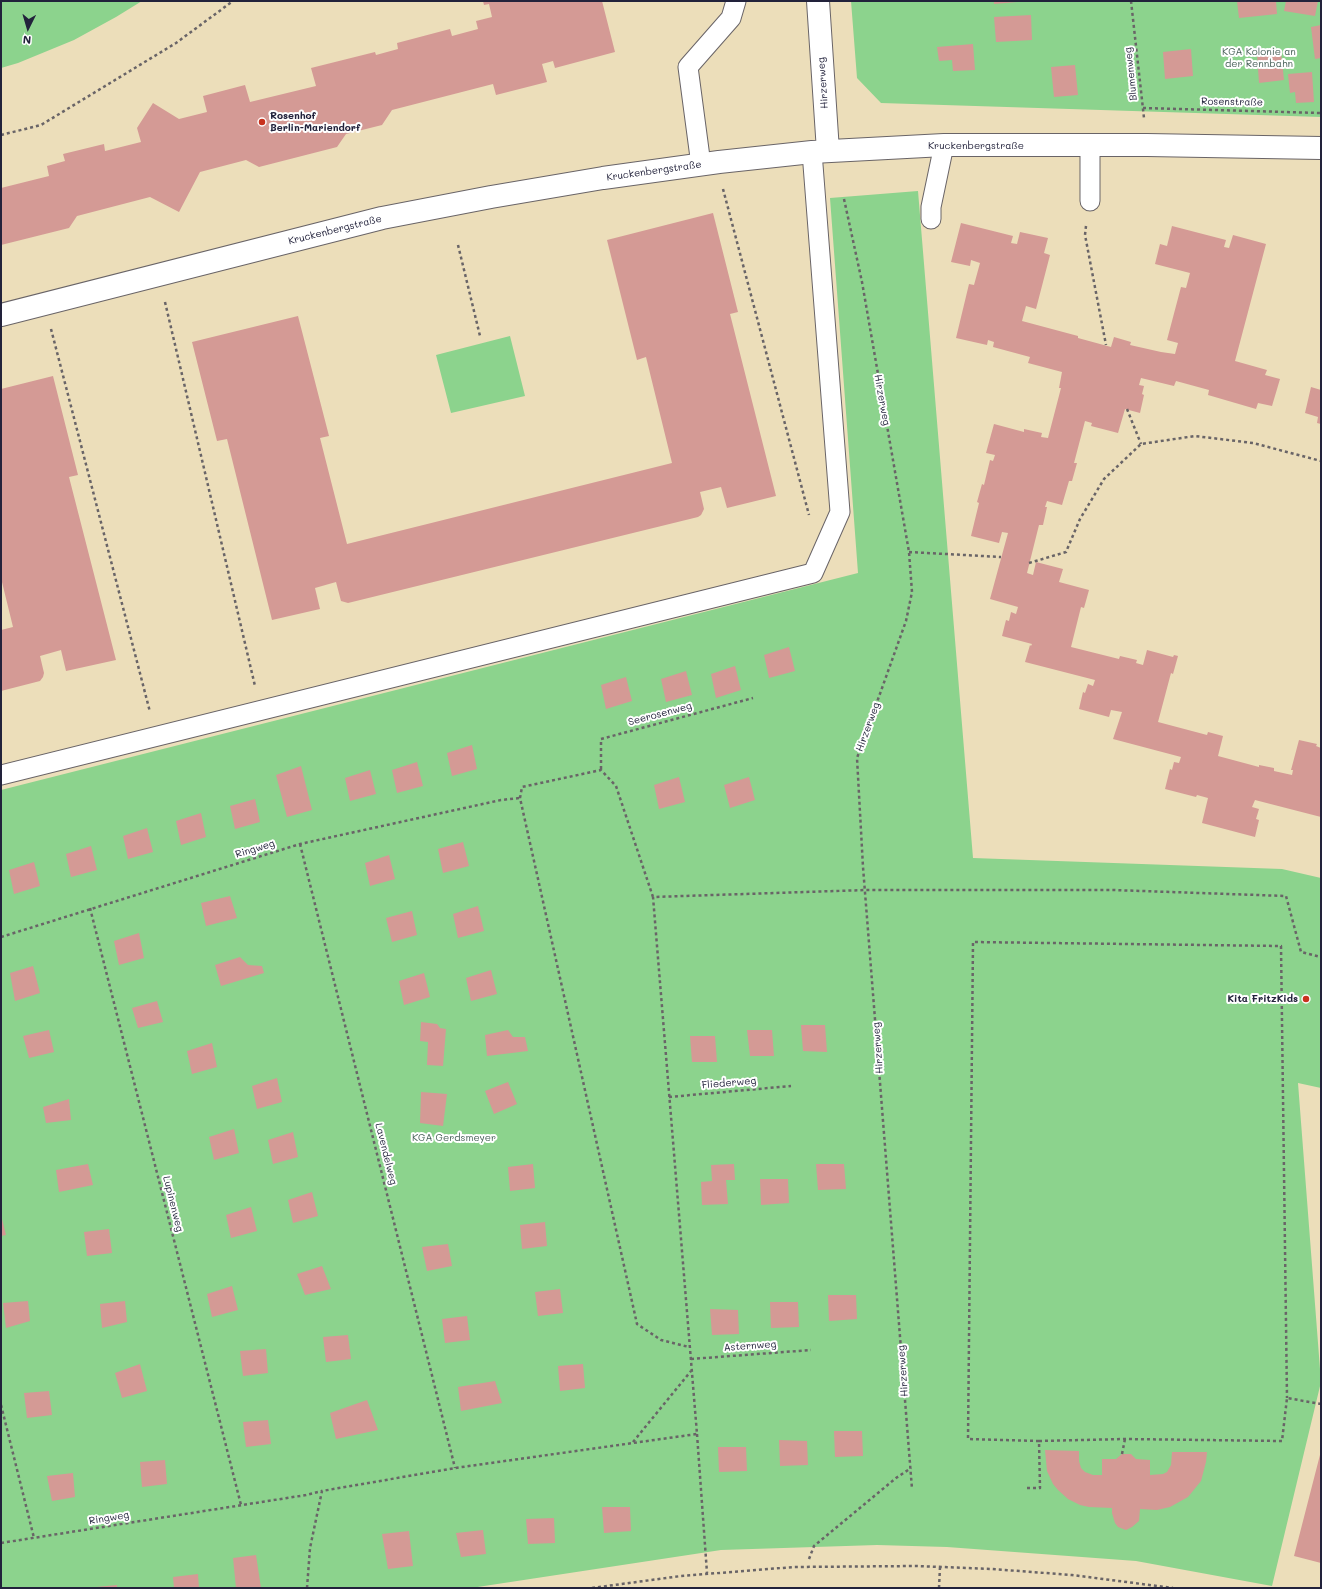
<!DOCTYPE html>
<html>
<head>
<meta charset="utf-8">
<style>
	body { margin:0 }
	#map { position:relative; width:1322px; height:1589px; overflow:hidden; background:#ecdeba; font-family:Mali,sans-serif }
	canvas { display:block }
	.frame { position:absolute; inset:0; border:2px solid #22223b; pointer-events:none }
	.north { position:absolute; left:8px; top:8px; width:40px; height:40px; -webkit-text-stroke:3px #fff; paint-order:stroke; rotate:185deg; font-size:11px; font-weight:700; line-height:16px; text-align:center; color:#22223b }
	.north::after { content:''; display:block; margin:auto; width:14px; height:18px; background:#22223b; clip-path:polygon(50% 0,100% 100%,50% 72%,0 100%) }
</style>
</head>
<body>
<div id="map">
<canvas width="1322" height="1589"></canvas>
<div class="frame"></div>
<div class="north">N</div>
</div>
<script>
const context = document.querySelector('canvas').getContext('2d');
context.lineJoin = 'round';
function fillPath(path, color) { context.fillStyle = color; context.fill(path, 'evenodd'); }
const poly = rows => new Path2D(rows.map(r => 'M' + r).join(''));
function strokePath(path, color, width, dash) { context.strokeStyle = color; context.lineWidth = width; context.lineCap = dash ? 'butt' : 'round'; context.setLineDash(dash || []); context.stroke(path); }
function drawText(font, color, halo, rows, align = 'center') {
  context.font = font + ' Mali,sans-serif'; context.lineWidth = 4; context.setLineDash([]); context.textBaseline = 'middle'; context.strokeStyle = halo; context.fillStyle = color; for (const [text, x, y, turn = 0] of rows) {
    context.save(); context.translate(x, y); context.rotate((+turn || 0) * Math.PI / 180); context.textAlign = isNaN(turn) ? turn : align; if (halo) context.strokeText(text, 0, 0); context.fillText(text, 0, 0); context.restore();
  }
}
fillPath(poly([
	[1,1,142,1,116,17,74,40,18,63,1,68],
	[851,1,1321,1,1321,117,881,103,857,78],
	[918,191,973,858,1282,869,1321,878,1321,1088,1298,1083,1321,1382,1272,1586,1136,1561,947,1547,877,1545,721,1550,471,1588,1,1588,1,790,858,573,830,198],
	[510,336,525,396,451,413,436,355]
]), '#8cd38d');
fillPath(poly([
	[483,1,602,1,615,52,555,68,553,61,542,64,547,82,496,95,493,84,392,110,382,125,346,134,337,147,259,167,246,160,200,172,179,212,150,197,77,216,69,228,1,245,1,188,49,176,47,166,65,161,63,154,104,144,105,151,141,142,137,128,153,103,179,119,207,112,203,96,245,85,250,102,316,86,311,68,375,52,376,55,398,49,397,43,450,29,452,36,478,29,476,21,492,17,489,4,484,5],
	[994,1,1017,1,1017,2,994,4],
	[1237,1,1276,1,1277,14,1239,18],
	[1286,1,1318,1,1315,16,1284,11],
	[1031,15,1032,40,996,42,994,17],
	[1321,25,1321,58,1315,59,1311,27],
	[973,44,975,70,953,71,952,60,939,61,937,47],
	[1191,49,1193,76,1165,79,1163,52],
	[1281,52,1284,80,1259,83,1257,54],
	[1075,65,1078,95,1054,97,1051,67],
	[1312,72,1314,102,1296,103,1295,92,1290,93,1288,74],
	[713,213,738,312,730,314,776,496,727,508,721,487,700,492,704,509,701,515,698,517,348,603,341,601,336,582,315,588,320,609,272,620,227,439,217,441,192,342,298,316,329,436,320,438,347,544,672,463,646,357,637,360,607,240],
	[961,223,1013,236,1011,243,1017,244,1020,232,1048,238,1044,253,1050,255,1036,309,1026,306,1022,321,1078,336,1078,338,1111,347,1114,337,1131,342,1130,345,1161,352,1175,354,1178,343,1167,340,1181,287,1186,288,1190,273,1155,264,1160,244,1167,246,1172,226,1226,240,1224,247,1229,248,1233,235,1266,244,1235,361,1267,370,1265,375,1280,379,1272,406,1258,403,1256,409,1208,395,1209,390,1176,381,1174,386,1141,378,1139,385,1144,386,1142,394,1144,395,1140,413,1125,409,1118,433,1091,426,1092,423,1085,421,1074,463,1077,463,1072,481,1069,481,1062,505,1047,501,1045,507,1047,507,1043,525,1039,525,1027,573,1033,575,1036,562,1063,569,1059,582,1089,590,1084,608,1081,607,1071,647,1119,659,1120,656,1137,660,1136,663,1143,665,1147,650,1173,657,1174,655,1178,656,1173,674,1171,673,1158,722,1207,735,1208,732,1223,736,1218,756,1259,767,1259,765,1274,768,1274,771,1292,775,1293,770,1291,770,1299,740,1317,744,1316,746,1321,748,1321,817,1255,800,1252,807,1259,809,1256,819,1259,820,1255,837,1202,823,1208,798,1197,795,1196,797,1165,789,1170,769,1172,770,1174,762,1179,763,1181,757,1113,739,1122,712,1111,710,1109,717,1079,709,1083,692,1085,693,1088,684,1093,686,1095,680,1025,662,1030,645,1031,646,1032,644,1002,636,1006,620,1009,621,1011,612,1016,614,1018,607,990,599,1008,533,1002,532,999,543,971,536,979,503,977,502,982,484,984,485,990,460,993,461,995,455,986,453,994,424,1024,432,1024,429,1042,433,1041,437,1048,438,1061,388,1059,388,1062,372,1028,363,1030,357,993,347,994,342,988,340,987,345,956,338,969,284,974,285,980,263,971,260,970,266,951,262],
	[53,376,78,475,69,477,116,660,66,671,61,650,40,656,44,673,43,677,40,681,1,691,1,630,13,627,1,578,1,389],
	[1311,387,1321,390,1321,424,1317,423,1318,417,1305,413],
	[789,647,795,671,769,678,764,655],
	[735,666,741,690,716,698,711,674],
	[686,671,692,695,666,702,661,679],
	[626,677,632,701,606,709,601,685],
	[472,745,477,769,452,776,447,753],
	[417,762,423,786,397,793,392,770],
	[301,766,312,810,287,817,276,775],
	[370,770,376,794,350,801,345,778],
	[679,777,685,802,659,809,654,785],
	[749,777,755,800,730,808,724,785],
	[255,799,260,822,235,829,230,806],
	[201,813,206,837,181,845,176,821],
	[147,828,153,852,128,859,123,836],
	[463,842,469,866,443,873,438,849],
	[91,846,97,870,71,877,66,854],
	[389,855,395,879,370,886,365,863],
	[34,862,40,886,14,894,9,870],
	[230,896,237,918,206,926,201,903],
	[478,906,484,931,458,938,453,914],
	[412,911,417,935,392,942,386,918],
	[139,933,144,958,119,965,114,941],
	[240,957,248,965,262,966,264,973,221,986,215,965],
	[33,966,40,993,15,1001,10,973],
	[491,970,497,994,471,1001,466,978],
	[424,973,430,997,404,1005,399,981],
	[157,1001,163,1022,138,1028,132,1008],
	[421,1022,437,1024,440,1028,446,1029,443,1066,427,1065,428,1042,420,1041],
	[801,1025,825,1025,827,1052,803,1051],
	[49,1030,54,1052,29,1058,23,1036],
	[508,1030,513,1037,525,1037,528,1051,487,1056,485,1035],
	[747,1030,772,1030,774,1056,750,1056],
	[690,1036,715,1036,717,1062,692,1062],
	[212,1043,217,1067,192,1074,187,1051],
	[277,1078,282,1102,257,1109,252,1086],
	[508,1082,517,1104,494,1114,485,1091],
	[421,1092,447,1094,443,1126,420,1123],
	[69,1099,71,1120,46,1123,43,1107],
	[234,1129,239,1153,214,1160,209,1137],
	[293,1132,298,1157,273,1164,268,1140],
	[88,1164,93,1185,59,1192,56,1170],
	[533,1164,535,1188,510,1191,508,1167],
	[734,1164,735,1180,726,1180,728,1204,702,1205,701,1182,712,1181,711,1165],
	[816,1164,844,1164,846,1189,818,1190],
	[760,1179,788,1179,789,1203,761,1205],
	[312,1192,318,1216,293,1223,288,1200],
	[251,1207,257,1231,231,1238,226,1215],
	[1,1215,6,1235,1,1236],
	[545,1222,547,1246,522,1249,520,1225],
	[109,1229,112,1253,87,1256,84,1232],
	[448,1244,452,1266,427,1271,422,1247],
	[322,1266,331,1289,305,1295,297,1274],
	[232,1286,238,1310,212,1317,207,1294],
	[560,1289,563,1313,538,1316,535,1292],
	[828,1295,856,1295,857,1319,829,1321],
	[28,1301,30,1321,6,1328,3,1303],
	[125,1301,127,1322,102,1328,100,1304],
	[770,1302,798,1302,799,1327,771,1328],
	[710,1309,738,1310,739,1334,712,1335],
	[467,1316,470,1340,445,1343,442,1319],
	[348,1335,351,1359,326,1362,323,1337],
	[266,1349,268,1373,243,1376,240,1351],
	[140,1364,147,1391,122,1398,115,1373],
	[583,1364,585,1388,560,1391,558,1366],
	[495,1381,502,1403,461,1411,458,1387],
	[49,1391,52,1415,27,1418,24,1393],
	[367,1400,378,1430,336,1439,330,1413],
	[268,1420,271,1444,246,1447,243,1422],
	[834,1431,862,1431,863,1456,835,1457],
	[779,1440,807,1441,808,1465,780,1466],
	[718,1447,746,1447,747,1471,719,1472],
	[1045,1450,1079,1451,1079,1461,1081,1468,1085,1472,1093,1475,1102,1475,1102,1459,1116,1459,1122,1454,1131,1454,1136,1459,1150,1460,1150,1475,1163,1474,1167,1472,1171,1465,1172,1452,1207,1452,1206,1462,1201,1481,1188,1497,1170,1507,1157,1510,1140,1509,1139,1521,1132,1527,1126,1530,1118,1527,1115,1523,1112,1513,1112,1508,1089,1507,1080,1505,1068,1499,1058,1490,1053,1484,1047,1471],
	[1321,1451,1321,1563,1294,1556],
	[165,1460,167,1484,142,1487,140,1462],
	[73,1473,75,1497,52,1501,47,1476],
	[602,1507,630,1507,631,1531,604,1533],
	[554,1518,555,1543,528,1544,526,1519],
	[483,1530,486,1554,461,1557,456,1533],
	[409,1531,413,1566,388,1569,382,1534],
	[256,1555,261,1588,236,1588,233,1558],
	[198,1574,199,1588,174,1588,173,1577],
	[117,1585,117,1588,96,1588,96,1587]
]), '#d49a95');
const service = poly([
	[1090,145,1090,201],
	[701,165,688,67,731,18,736,1],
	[931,219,931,207,944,145],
	[1,775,813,573,840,512,812,152]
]);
const minor = poly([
	[818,1,828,151],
	[1,315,382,218,491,197,603,178,719,162,812,152,944,145,1147,145,1321,148]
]);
strokePath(service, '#696467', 21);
strokePath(minor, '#696467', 24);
strokePath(poly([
	[1131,1,1144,118],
	[1143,108,1321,113],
	[1,135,41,125,176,43,233,1],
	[723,189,809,515],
	[844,199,862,282,909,552,912,592,906,621,857,758,863,867,912,1489],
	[1086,226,1085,235,1106,345],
	[458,245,480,336],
	[165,302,255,686],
	[51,329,150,712],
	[1127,409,1141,444],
	[909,552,1001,557],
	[1029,563,1066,552,1080,519,1104,479,1141,444,1195,436,1253,443,1321,461],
	[601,769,601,739,753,698],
	[300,844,455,1468],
	[653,897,616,786,601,770,522,787,520,798,637,1324,661,1340,689,1347],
	[90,908,241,1505],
	[1,937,300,844,501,800,520,798],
	[669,1097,791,1086],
	[691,1359,811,1350],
	[1,1405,34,1538],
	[697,1434,707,1573],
	[1039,1441,968,1439,973,942,1281,946,1287,1398],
	[633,1442,691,1371],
	[1122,1454,1125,1439],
	[1027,1488,1040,1488,1039,1441,1125,1439,1282,1441,1287,1398,1321,1404],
	[1,1543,306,1495,322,1491],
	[809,1559,814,1546,896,1478,911,1468],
	[307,1588,310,1548,322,1491,455,1468,697,1434,653,897,866,890,1113,890,1286,896,1301,952,1321,957],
	[592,1588,681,1576,794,1567,917,1566,992,1569,1072,1575,1173,1588],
	[939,1588,940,1567]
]), '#696467', 2.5, [3, 3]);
strokePath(service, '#fff', 19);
strokePath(minor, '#fff', 22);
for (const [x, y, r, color] of [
	[262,122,4,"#c8321e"],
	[1306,999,4,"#c8321e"]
]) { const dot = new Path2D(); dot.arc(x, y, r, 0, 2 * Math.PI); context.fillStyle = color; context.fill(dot); strokePath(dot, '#fff', 1.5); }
drawText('10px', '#476058', '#fff', [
	["KGA Kolonie an",1259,52],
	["der Rennbahn",1259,64],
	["KGA Gerdsmeyer",454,1138]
]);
drawText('10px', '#22223b', '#fff', [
	["Blumenweg",1131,74,-96],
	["Hirzerweg",823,83,-94],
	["Rosenstraße",1232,102,1],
	["Kruckenbergstraße",976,146],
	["Kruckenbergstraße",654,171,-8],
	["Kruckenbergstraße",335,230,-14],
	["Hirzerweg",882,400,80],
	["Seerosenweg",660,714,-15],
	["Hirzerweg",868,727,-70],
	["Ringweg",255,849,-17],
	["Hirzerweg",878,1048,-94],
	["Fliederweg",729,1083,-5],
	["Lavendelweg",386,1154,76],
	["Lupinenweg",173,1204,76],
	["Asternweg",750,1346,-4],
	["Hirzerweg",903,1371,-94],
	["Ringweg",109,1518,-9]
]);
drawText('bold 10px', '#22223b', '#fff', [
	["Rosenhof",270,116],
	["Berlin-Mariendorf",270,128],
	["Kita FritzKids",1298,999,"right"]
], 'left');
</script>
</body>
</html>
